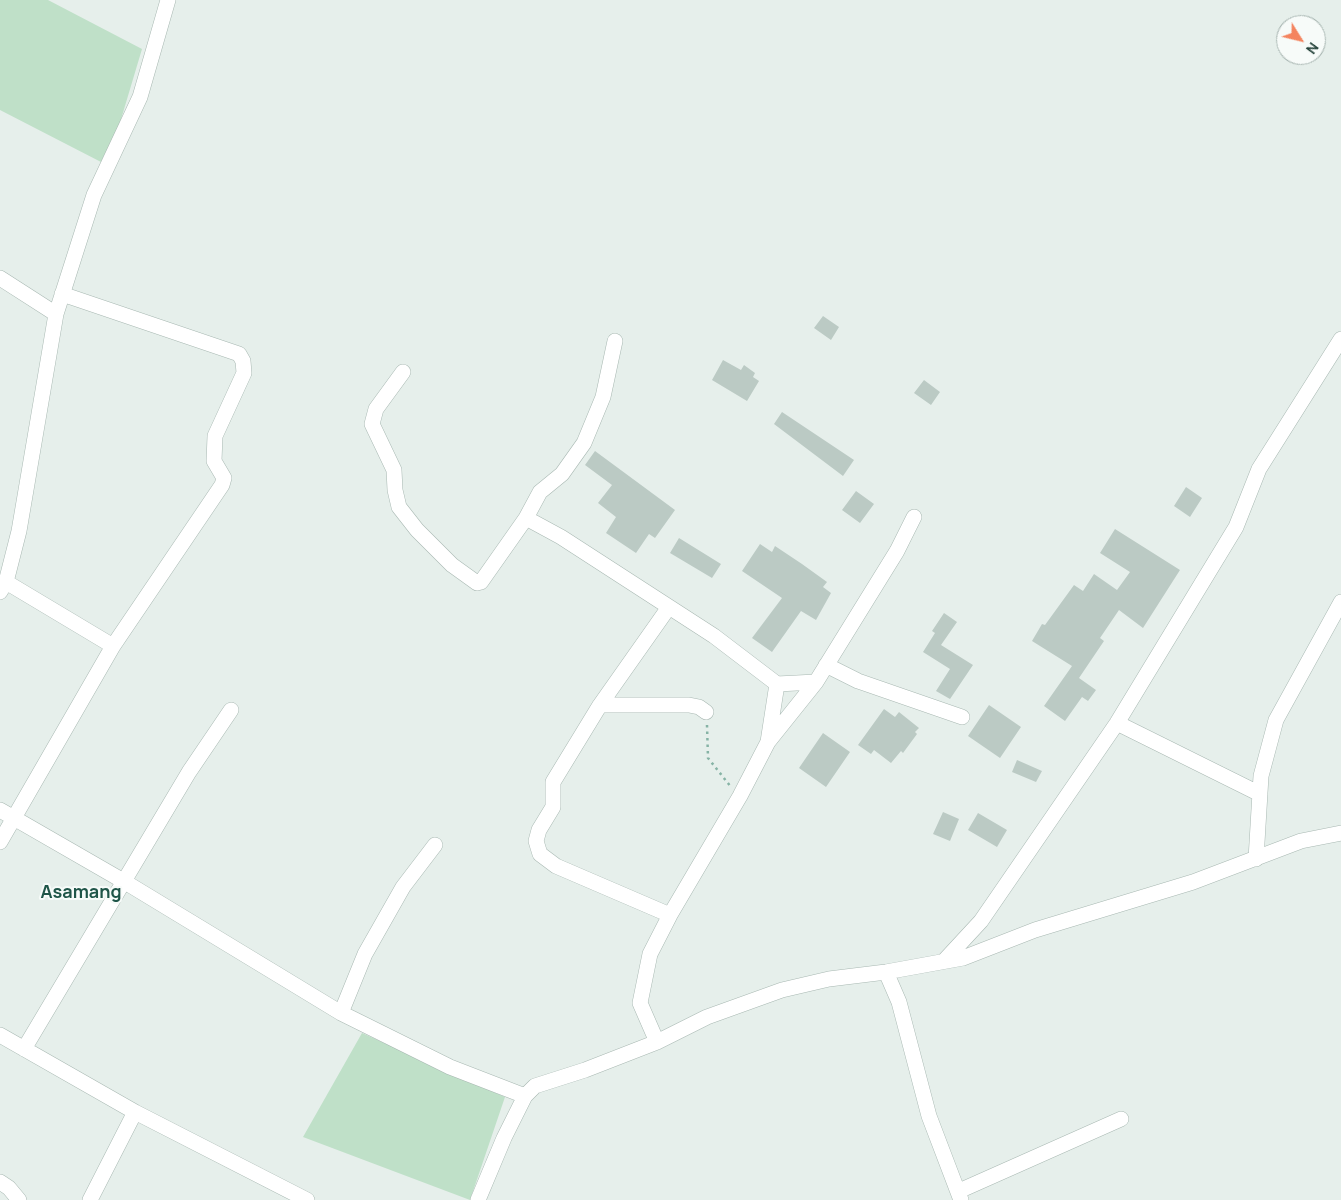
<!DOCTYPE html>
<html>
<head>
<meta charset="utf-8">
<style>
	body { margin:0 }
	#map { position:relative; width:1341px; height:1200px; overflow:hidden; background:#e6efeb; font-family:Manrope,sans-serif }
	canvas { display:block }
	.north { position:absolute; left:1276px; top:15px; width:50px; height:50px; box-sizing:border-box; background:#f7fbf9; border:1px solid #a3b1ad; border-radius:50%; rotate:126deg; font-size:14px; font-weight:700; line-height:20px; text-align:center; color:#24423a }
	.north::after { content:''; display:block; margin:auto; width:18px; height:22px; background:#f4845f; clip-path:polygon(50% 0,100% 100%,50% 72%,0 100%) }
</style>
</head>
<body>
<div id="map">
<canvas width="1341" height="1200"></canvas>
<div class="north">N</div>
</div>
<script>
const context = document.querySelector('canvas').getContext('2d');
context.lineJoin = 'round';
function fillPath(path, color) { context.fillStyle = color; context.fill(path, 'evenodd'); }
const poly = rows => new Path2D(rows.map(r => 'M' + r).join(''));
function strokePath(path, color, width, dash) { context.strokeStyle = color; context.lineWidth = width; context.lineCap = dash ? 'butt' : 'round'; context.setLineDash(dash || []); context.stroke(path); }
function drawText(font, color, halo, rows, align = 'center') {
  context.font = font + ' Manrope,sans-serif'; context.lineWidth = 4; context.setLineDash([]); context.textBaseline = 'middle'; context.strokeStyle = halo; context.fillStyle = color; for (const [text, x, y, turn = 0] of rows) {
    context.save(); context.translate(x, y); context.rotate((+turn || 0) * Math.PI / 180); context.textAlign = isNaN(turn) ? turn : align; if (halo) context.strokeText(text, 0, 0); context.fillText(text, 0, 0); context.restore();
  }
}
fillPath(poly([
	[0,0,48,0,142,49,119,126,101,162,0,110],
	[362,1033,505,1097,470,1200,303,1137]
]), '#bfe0c8');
fillPath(poly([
	[823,316,839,327,831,340,814,328],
	[723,360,741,370,744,365,755,373,753,377,759,381,747,401,712,380],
	[924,380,940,392,931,405,914,393],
	[782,412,854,460,843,476,774,424],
	[595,451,675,510,655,538,649,534,636,553,606,533,616,517,598,503,612,485,585,465],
	[1186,487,1202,498,1190,517,1174,506],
	[856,491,874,504,860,523,842,510],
	[1115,529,1180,570,1143,628,1119,610,1100,638,1104,641,1079,678,1096,690,1088,701,1082,697,1065,721,1044,706,1072,666,1032,641,1042,624,1045,625,1074,585,1083,591,1094,574,1117,590,1130,572,1100,553],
	[679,538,721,564,712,578,670,553],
	[760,544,772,552,775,546,802,564,827,582,823,587,831,593,816,620,801,611,772,652,752,638,782,598,742,571],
	[944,613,957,622,941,645,973,665,950,699,936,691,950,669,923,652,935,633,932,631],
	[989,705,1021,727,1000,758,968,736],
	[884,709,895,717,899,712,919,728,915,732,917,734,903,753,901,751,891,763,874,750,871,754,858,745],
	[823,733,850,752,826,787,799,768],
	[1017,760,1042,771,1036,782,1012,772],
	[943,812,959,819,950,841,933,834],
	[978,813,1007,830,997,847,968,830]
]), '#bbcac4');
const street = poly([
	[0,278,56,314],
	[403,372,376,409,372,424,394,470,395,490,399,507,417,530,452,565,477,583,481,582,526,518,540,492,562,474,584,443,603,397,615,341],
	[526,518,561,537,714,636,777,684,816,682],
	[6,582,113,646],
	[0,592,6,582,19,531,56,314,94,195,140,97,168,0],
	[669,607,600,705,553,782,553,807,539,830,536,841,540,854,556,866,670,915],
	[826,665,858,681,962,717],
	[600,705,689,705,699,707,706,712],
	[1117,723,1260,794],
	[768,742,777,684],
	[0,810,125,882,341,1013,450,1067,525,1096],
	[0,842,113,646,222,485,224,478,214,461,215,436,244,373,243,361,239,354,62,294],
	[1256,859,1261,776,1276,720,1341,602],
	[944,961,981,921,1117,723,1236,527,1259,469,1341,339],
	[886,972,899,1002,929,1116,961,1200],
	[341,1013,365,954,403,887,435,845],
	[0,1035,135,1112,307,1200],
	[657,1042,640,1003,650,954,670,915,740,796,768,742,816,682,897,551,914,517],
	[24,1049,189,772,231,710],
	[0,1182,9,1188,19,1200],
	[959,1191,1121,1119],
	[90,1200,135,1112],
	[478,1200,504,1138,525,1096,535,1086,585,1070,657,1042,707,1017,782,990,829,979,886,972,963,958,1035,930,1193,882,1301,841,1341,833]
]);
strokePath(street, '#a8b8b2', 16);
strokePath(poly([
	[707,725,708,758,731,787]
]), '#86b3a5', 2.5, [2.5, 4]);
strokePath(street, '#fff', 15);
drawText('bold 18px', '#1f5548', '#f7fbf9', [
	["Asamang",81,893]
]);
</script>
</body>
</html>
